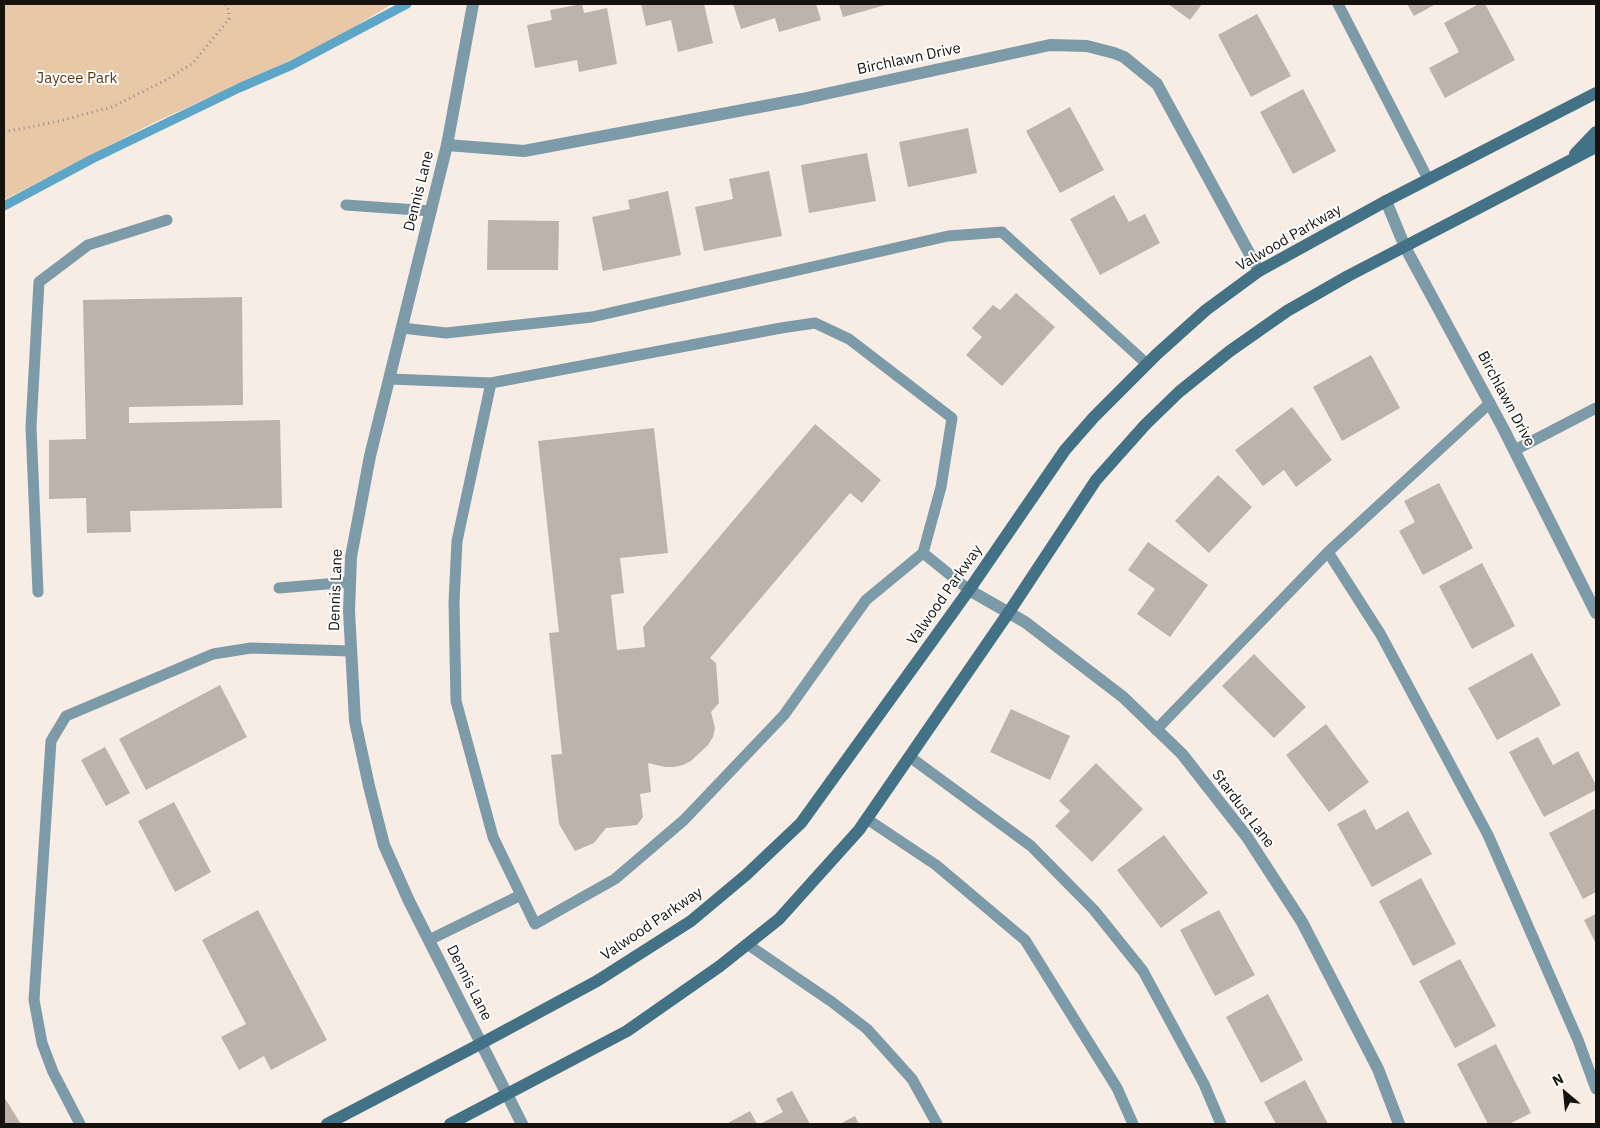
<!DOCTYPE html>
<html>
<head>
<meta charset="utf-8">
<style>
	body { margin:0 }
	#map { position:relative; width:1600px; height:1128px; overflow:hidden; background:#f7ede4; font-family:"IBM Plex Sans",sans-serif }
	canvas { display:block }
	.frame { position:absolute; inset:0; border:5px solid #16130f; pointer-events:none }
	.north { position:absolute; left:1540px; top:1068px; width:50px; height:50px; -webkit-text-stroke:4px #fff; paint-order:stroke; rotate:332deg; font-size:14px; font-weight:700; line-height:20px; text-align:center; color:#16130f }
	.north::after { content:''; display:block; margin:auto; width:18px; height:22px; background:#16130f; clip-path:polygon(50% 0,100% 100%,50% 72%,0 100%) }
</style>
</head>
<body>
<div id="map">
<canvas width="1600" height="1128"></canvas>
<div class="frame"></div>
<div class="north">N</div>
</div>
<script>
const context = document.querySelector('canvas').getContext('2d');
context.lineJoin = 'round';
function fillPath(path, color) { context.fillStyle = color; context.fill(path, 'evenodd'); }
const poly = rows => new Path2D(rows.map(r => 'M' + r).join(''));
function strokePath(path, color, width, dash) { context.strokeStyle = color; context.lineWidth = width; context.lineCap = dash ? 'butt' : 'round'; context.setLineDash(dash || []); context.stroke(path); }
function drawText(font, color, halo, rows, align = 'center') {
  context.font = font + ' "IBM Plex Sans",sans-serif'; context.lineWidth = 4; context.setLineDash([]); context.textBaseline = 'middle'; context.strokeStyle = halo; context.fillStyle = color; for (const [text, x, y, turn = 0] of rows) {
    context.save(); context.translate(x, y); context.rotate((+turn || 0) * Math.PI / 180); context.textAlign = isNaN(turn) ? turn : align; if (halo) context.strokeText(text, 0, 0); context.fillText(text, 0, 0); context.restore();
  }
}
fillPath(poly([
	[4,4,392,4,326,44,153,123,4,200]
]), '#e9c8a8');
strokePath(poly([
	[4,206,92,159,239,88,292,65,407,4]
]), '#5da6c7', 9);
fillPath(poly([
	[582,4,584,13,607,8,617,64,579,72,577,60,535,68,527,25,552,20,550,10],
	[641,4,704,4,713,43,678,52,671,20,646,26],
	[733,4,816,4,821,20,779,32,775,18,741,29],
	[839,4,889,4,843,17],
	[1168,4,1202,4,1190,20],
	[1407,4,1436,4,1414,16],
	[1479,4,1485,4,1515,60,1445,98,1429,68,1459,52,1444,23],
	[1257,14,1291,76,1251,97,1218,35],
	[1303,89,1336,151,1293,174,1260,112],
	[1070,107,1104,170,1060,193,1026,131],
	[968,128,977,173,908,187,899,142],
	[867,153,876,201,809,213,801,165],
	[769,171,782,236,704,251,695,207,733,199,729,179],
	[668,191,681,255,603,271,592,217,630,209,628,200],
	[1114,195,1129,222,1145,214,1160,243,1100,275,1070,219],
	[488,220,559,221,558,270,487,270],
	[1016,293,1055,327,1002,386,966,355,982,337,972,328,993,305,1000,310],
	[242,297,243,405,129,407,129,423,280,420,282,508,130,511,131,532,87,533,86,498,49,499,49,440,86,439,83,300],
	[1371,355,1400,408,1342,441,1313,387],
	[1292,407,1332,460,1296,487,1284,470,1263,486,1235,450],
	[815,424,881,480,862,503,850,493,710,658,716,663,719,703,711,712,715,728,713,737,708,745,691,761,683,765,674,767,665,767,648,763,651,792,640,794,643,817,637,825,606,828,594,843,575,851,559,824,551,755,562,754,549,633,559,632,538,441,654,428,668,553,620,558,624,593,611,595,617,650,645,647,643,627],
	[1218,475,1252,507,1209,553,1175,521],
	[1439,483,1473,548,1423,575,1399,531,1415,522,1404,501],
	[1148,542,1208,585,1170,637,1137,614,1155,589,1128,570],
	[1482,563,1515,626,1472,649,1439,586],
	[1532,653,1561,705,1497,740,1468,688],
	[1254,654,1306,707,1274,738,1222,686],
	[220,685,247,737,146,790,119,739],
	[1011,709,1070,736,1050,780,990,752],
	[1326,724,1369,782,1329,812,1286,755],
	[1538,737,1553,765,1578,751,1596,785,1596,790,1544,817,1509,752],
	[105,747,130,793,106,806,81,760],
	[1096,763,1143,809,1092,862,1055,826,1070,811,1059,801],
	[174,802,211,872,175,892,138,821],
	[1596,808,1596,892,1583,899,1549,833],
	[1365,809,1376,830,1408,811,1432,854,1372,887,1337,824],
	[1164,835,1208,893,1161,928,1117,870],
	[1421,878,1456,944,1413,966,1379,901],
	[258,910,327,1040,271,1070,264,1056,239,1070,221,1037,246,1024,202,940],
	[1219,910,1255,975,1215,996,1180,930],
	[1596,914,1596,944,1584,920],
	[1460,959,1496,1026,1455,1048,1419,981],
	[1268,994,1303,1060,1261,1083,1226,1017],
	[1496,1044,1531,1113,1509,1124,1488,1124,1457,1064],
	[1305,1080,1328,1124,1276,1124,1264,1102],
	[792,1091,810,1124,760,1124,783,1112,776,1099],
	[4,1097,21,1124,4,1124],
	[750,1111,757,1124,726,1124],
	[855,1116,859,1124,840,1124]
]), '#bdb3aa');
strokePath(poly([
	[4,132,59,121,112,107,168,79,193,63,229,19,229,11,225,4]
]), '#948d86', 3, [1, 4]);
strokePath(poly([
	[1338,4,1428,179],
	[346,205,431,211],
	[402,328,446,333,592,317,948,236,1002,232,1147,364],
	[390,379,491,383,781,328,815,323,849,339,952,418,941,487,923,553,866,600,784,715,684,820,615,879,535,924,521,895,429,940],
	[491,383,457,541,454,602,456,701,493,837,521,895],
	[1515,450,1596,408],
	[1328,552,1381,635,1488,835,1578,1040,1596,1089],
	[923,553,969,590],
	[279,588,350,582],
	[38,592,31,427,39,282,88,245,167,220],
	[1156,730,1328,552,1490,403],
	[910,757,1031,846,1094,910,1143,971,1204,1084,1221,1124],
	[867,819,936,865,1025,940,1117,1088,1133,1124],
	[747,944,832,1002,867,1029,912,1079,937,1124],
	[80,1124,53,1072,42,1043,34,1000,51,741,66,716,213,654,251,648,351,651]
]), '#7c9aa8', 11);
strokePath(poly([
	[447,145,524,151,802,99,1050,45,1087,46,1114,53,1124,57,1157,84,1259,271],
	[1386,201,1405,247,1503,428,1596,613],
	[969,590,1025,622,1123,697,1182,754,1247,837,1302,922,1378,1069,1399,1124]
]), '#7c9aa8', 12);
strokePath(poly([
	[473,4,447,145,370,456,351,557,349,611,355,721,369,786,384,845,409,901,522,1124]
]), '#7c9aa8', 12);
strokePath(poly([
	[1575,154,1596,132],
	[327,1124,482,1043,597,981,691,921,746,875,801,823,969,590,1065,450,1094,417,1157,354,1206,310,1259,271,1386,201,1596,93],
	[450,1124,627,1031,720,966,779,919,859,830,1009,612,1096,480,1145,425,1179,392,1230,351,1287,311,1348,276,1596,147]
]), '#437185', 12);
drawText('15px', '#16130f', '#fff', [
	["Birchlawn Drive",909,59,-12],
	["Dennis Lane",419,191,-76],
	["Valwood Parkway",1289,238,-30],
	["Birchlawn Drive",1506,399,62],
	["Dennis Lane",336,590,-88],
	["Valwood Parkway",945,595,-55],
	["Stardust Lane",1243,809,53],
	["Valwood Parkway",652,924,-34],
	["Dennis Lane",469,983,63]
]);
drawText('15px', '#5c3a14', '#fff', [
	["Jaycee Park",77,79]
]);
</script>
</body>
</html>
